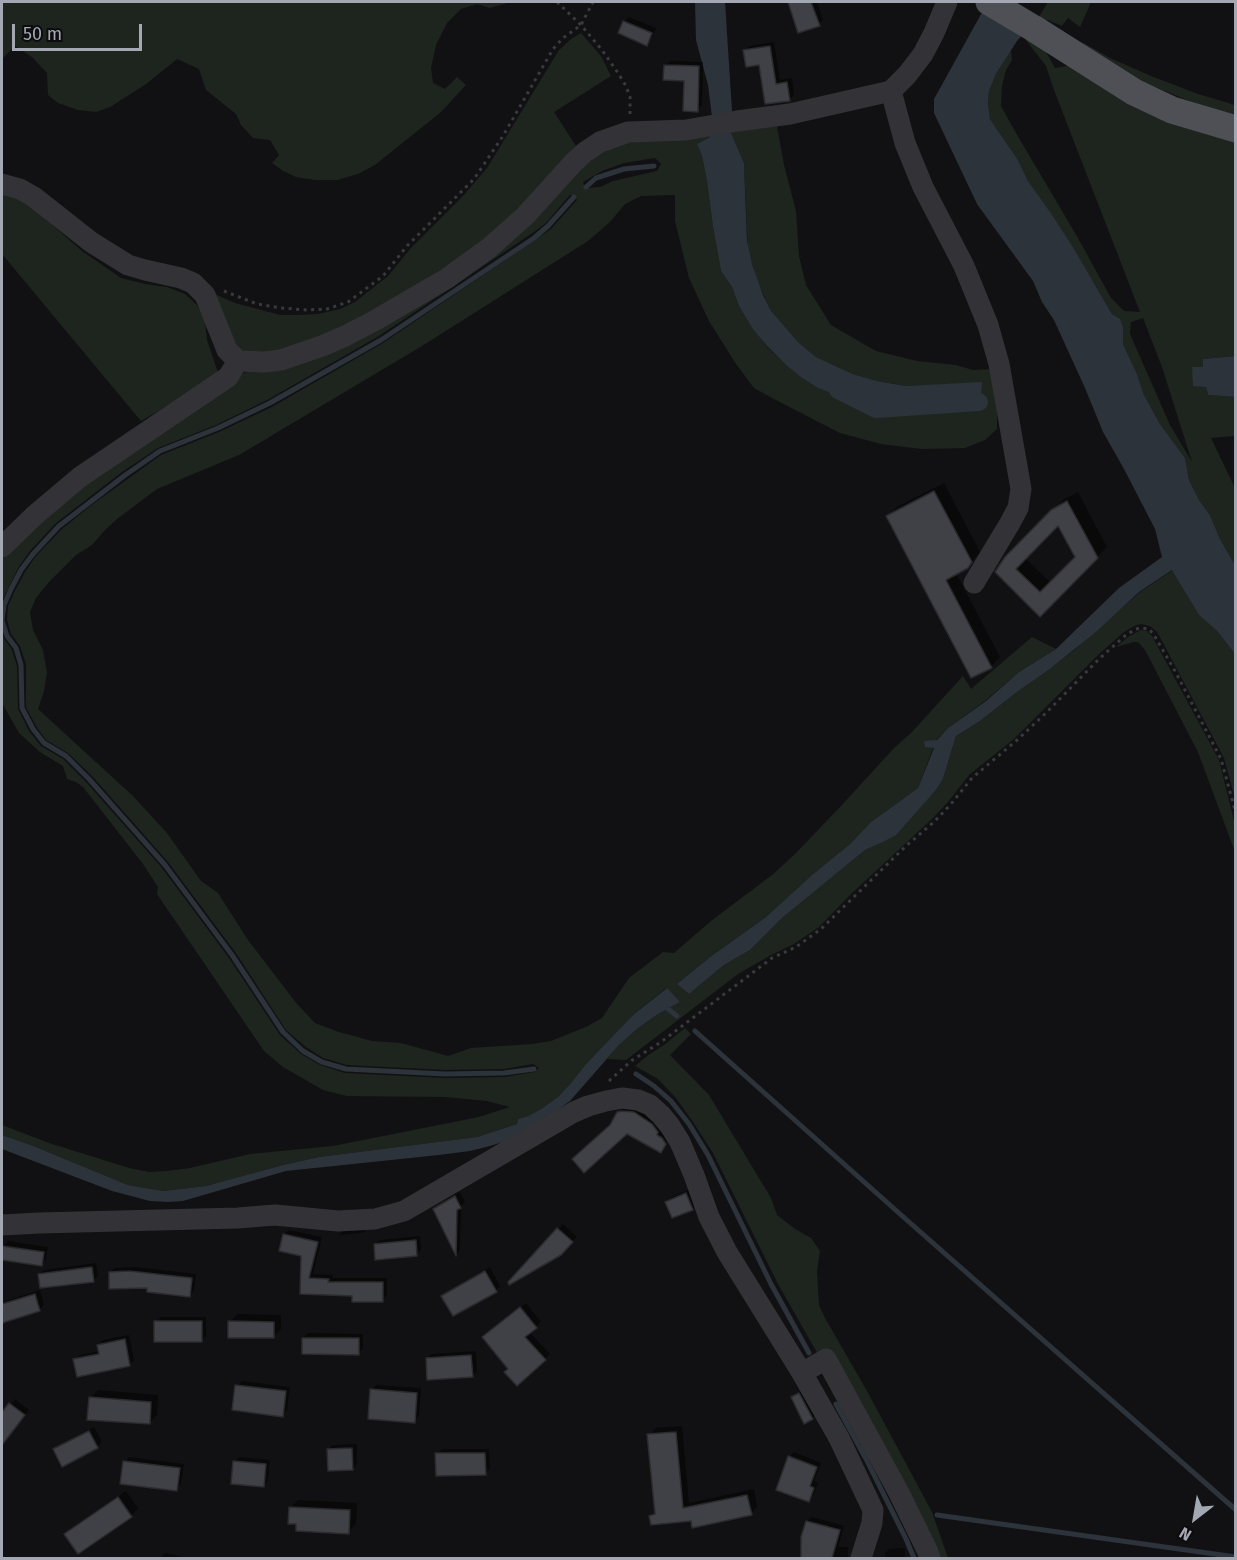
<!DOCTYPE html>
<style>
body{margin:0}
#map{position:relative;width:1237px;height:1560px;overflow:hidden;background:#111113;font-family:"Fira Sans",sans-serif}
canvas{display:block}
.frame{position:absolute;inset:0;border:3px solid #a4a8b2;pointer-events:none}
.north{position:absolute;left:1165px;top:1488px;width:60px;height:60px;-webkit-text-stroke:4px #0c0c0e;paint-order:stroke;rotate:211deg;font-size:16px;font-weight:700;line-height:24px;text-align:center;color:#a4a8b2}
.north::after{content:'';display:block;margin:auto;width:21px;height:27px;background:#a4a8b2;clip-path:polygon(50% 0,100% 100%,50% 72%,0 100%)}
.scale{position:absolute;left:12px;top:24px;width:130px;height:27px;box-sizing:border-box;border:3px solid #a4a8b2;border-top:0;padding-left:8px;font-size:18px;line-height:21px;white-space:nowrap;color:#a4a8b2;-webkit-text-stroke:4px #0c0c0e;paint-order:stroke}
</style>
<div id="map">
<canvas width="1237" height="1560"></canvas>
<div class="frame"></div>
<div class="north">N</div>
<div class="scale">50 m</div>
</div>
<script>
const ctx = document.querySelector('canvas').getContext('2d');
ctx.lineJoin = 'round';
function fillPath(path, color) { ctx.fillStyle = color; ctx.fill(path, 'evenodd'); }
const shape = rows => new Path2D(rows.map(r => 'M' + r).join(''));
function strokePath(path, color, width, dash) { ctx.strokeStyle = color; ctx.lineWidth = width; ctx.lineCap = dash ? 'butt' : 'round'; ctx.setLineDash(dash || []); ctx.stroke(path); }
fillPath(shape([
 [2,2,511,2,490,8,477,4,461,9,447,23,436,45,431,68,433,83,445,89,457,77,466,85,441,112,375,165,358,174,337,180,315,180,296,177,283,171,272,163,279,155,270,140,253,138,241,125,236,114,206,90,199,69,177,59,146,84,110,107,96,112,78,110,58,103,48,95,47,73,32,57,15,46,2,59],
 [1048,2,1091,2,1080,27,1068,18,1062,26,1048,20,1034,25],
 [581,33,601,56,611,76,554,112,576,146,522,207,473,249,367,318,288,351,236,353,210,292,235,303,280,315,298,315,318,314,340,309,355,302,388,276,411,248,464,195,487,168,559,50,571,39],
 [1022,35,1040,41,1055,68,1067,66,1086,71,1235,137,1235,356,1203,359,1203,367,1192,368,1206,386,1208,395,1235,397,1235,436,1211,438,1235,488,1235,565,1220,539,1210,515,1199,500,1189,480,1185,458,1160,424,1144,395,1137,374,1123,344,1123,328,1112,314,1094,283,1028,181,1018,160,990,119,988,106,989,91,996,74,1011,50,1012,60,1006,70,1002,86,1001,106,1016,133,1078,238,1111,298,1124,311,1140,312,1054,90,1046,66],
 [1143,318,1162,367,1192,462,1170,425,1130,334,1131,322],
 [1082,42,1110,58,1151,76,1198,94,1235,105,1235,116,1187,100,1141,81,1098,58],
 [777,126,784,165,796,211,799,256,806,285,831,325,876,351,917,361,956,365,973,370,992,369,997,401,997,429,985,440,965,448,922,449,881,444,840,433,774,399,754,388,736,364,709,321,689,278,675,221,675,195,641,196,625,204,610,222,588,241,422,346,239,455,157,489,117,519,104,531,92,545,76,555,49,582,36,598,30,612,33,630,43,650,47,673,44,691,38,709,133,796,167,833,201,881,218,893,248,940,297,1004,315,1023,339,1032,372,1041,401,1043,448,1056,471,1048,532,1044,551,1041,588,1026,602,1018,629,978,663,952,674,953,711,921,772,875,795,854,841,806,895,747,911,733,963,676,971,689,1032,637,1056,649,1019,672,986,700,948,728,936,740,918,788,871,822,850,844,812,875,766,917,710,957,677,984,689,994,724,965,750,950,782,918,822,885,865,850,883,842,921,806,936,790,943,779,956,736,980,721,1017,692,1050,669,1073,651,1140,592,1173,570,1199,615,1217,631,1235,654,1235,799,1224,758,1162,641,1157,632,1150,626,1141,624,1134,626,1124,632,1097,656,1014,739,969,775,948,802,933,818,850,895,819,927,794,944,771,955,738,974,626,1060,607,1059,619,1045,637,1029,655,1016,680,1002,666,988,633,1015,585,1065,571,1083,558,1097,541,1109,528,1116,518,1119,517,1124,477,1137,319,1157,283,1165,206,1186,163,1191,128,1185,31,1145,2,1135,2,1125,49,1143,129,1168,149,1172,167,1171,190,1168,250,1154,333,1146,479,1117,510,1107,487,1101,445,1097,347,1096,323,1090,283,1067,264,1051,157,894,158,887,143,864,83,787,76,782,67,779,63,766,40,752,19,733,2,703,2,631,3,637,12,650,17,666,18,709,29,731,41,746,63,759,86,782,162,868,229,958,280,1035,301,1054,320,1065,345,1073,445,1078,505,1077,534,1072,539,1068,533,1064,504,1069,445,1070,347,1065,323,1058,306,1047,286,1030,236,953,168,862,92,776,68,753,46,740,36,726,26,707,26,664,20,646,11,634,7,620,8,606,15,591,25,572,36,556,62,529,93,504,161,455,219,432,272,407,383,343,551,229,577,200,575,196,570,195,546,223,531,234,379,336,269,399,216,425,158,448,122,472,56,523,30,551,18,568,2,601,2,556,38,518,232,380,244,373,376,325,602,146,710,133,710,137,697,144,702,156,707,181,713,227,721,271,732,287,739,306,767,347,786,365,818,388,852,400,863,400,887,406,905,409,957,406,936,385,906,386,877,381,853,374,816,357,798,342,771,312,757,280,748,251,744,163,729,128],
 [655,158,661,164,657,171,613,181,600,187,585,188,583,182,602,171,624,163],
 [2,193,15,194,33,208,82,251,121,278,145,284,167,287,185,294,197,305,205,321,207,340,219,376,141,421,2,254],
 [1141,630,1147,631,1152,636,1219,760,1235,825,1235,852,1198,752,1145,650,1138,642,1134,642,1116,647,1128,637],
 [685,1028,691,1034,670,1055,709,1095,771,1198,777,1215,795,1229,811,1238,820,1251,817,1271,819,1305,825,1318,867,1391,932,1512,948,1558,934,1558,778,1284,713,1153,693,1122,676,1098,658,1079,635,1066,647,1056,664,1045]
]), '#1e251f');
fillPath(shape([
 [695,2,714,2,716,7,715,26,718,66,725,100,727,116,712,117,708,85,696,40],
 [985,7,1026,31,1017,41,996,74,989,91,988,105,990,119,1018,160,1028,181,1050,212,1074,249,1112,314,1120,319,1123,328,1123,344,1137,374,1144,395,1160,424,1185,458,1189,480,1199,500,1210,515,1220,539,1235,565,1235,654,1217,631,1199,615,1172,570,1139,592,1097,631,1050,669,1017,692,980,721,956,736,943,779,936,790,896,835,883,842,865,850,782,918,750,950,724,965,689,994,677,984,710,957,766,917,812,875,850,844,871,822,918,788,934,748,925,747,924,741,937,740,948,728,986,701,1019,672,1056,649,1119,588,1162,557,1155,529,1124,469,1103,432,1085,388,1054,320,1042,302,1033,281,977,204,934,113,934,99],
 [729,128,744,163,747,240,752,264,763,295,771,311,798,342,816,357,853,374,877,381,906,386,982,382,981,395,967,396,966,403,957,406,920,409,888,406,863,400,844,398,818,388,801,377,786,365,767,346,753,329,739,306,732,287,721,271,713,227,707,181,702,156,697,144,710,137,710,133],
 [1235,356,1235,397,1208,395,1206,387,1193,386,1192,367,1203,367,1203,359],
 [667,988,680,1002,655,1016,637,1029,619,1045,570,1101,547,1118,506,1141,490,1146,470,1151,439,1155,286,1171,183,1201,168,1202,150,1201,112,1191,2,1149,2,1135,31,1145,128,1185,163,1191,206,1186,283,1165,319,1157,477,1137,517,1124,518,1119,528,1116,541,1109,558,1097,571,1083,585,1065,633,1015]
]), '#2c333a');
fillPath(shape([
 [789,2,817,2,823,20,819,25,799,31],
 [629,17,656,28,651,39,646,44,620,33,625,21],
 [774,42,780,80,792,78,794,95,790,99,767,103,760,64,745,50,750,46],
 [670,61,703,62,702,105,697,110,686,79,665,66],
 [944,483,980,552,967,567,956,573,1000,657,991,666,888,516,897,507],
 [1078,492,1107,547,1040,615,1006,558,1063,500],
 [1058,524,1076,557,1051,583,1025,558],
 [624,1108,639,1108,670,1138,661,1151,612,1125,619,1113],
 [691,1189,697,1204,692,1209,667,1202,672,1197],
 [460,1192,465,1202,461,1206,460,1250,456,1254,435,1209,440,1204],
 [563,1224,577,1237,560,1254,510,1283],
 [368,1228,363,1233,339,1235,344,1230],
 [289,1230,322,1237,313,1274,333,1275,333,1278,387,1278,387,1295,383,1300,354,1294,301,1292,303,1255,284,1234],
 [420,1236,421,1250,416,1255,375,1244,380,1240],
 [8,1241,48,1247,46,1259,41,1264,2,1259,3,1246],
 [96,1263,98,1276,93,1281,39,1274,44,1270],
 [135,1267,196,1274,194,1290,190,1295,149,1287,110,1272,115,1268],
 [490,1267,500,1286,496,1291,443,1296,448,1291],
 [40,1290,44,1305,39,1310,2,1321,2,1302],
 [526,1303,541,1322,529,1332,550,1354,517,1384,489,1332],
 [237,1314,281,1315,281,1329,274,1336,230,1322],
 [161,1317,206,1317,206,1336,201,1340,156,1322],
 [308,1333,363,1334,363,1349,358,1353,303,1338],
 [129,1335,134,1360,130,1364,75,1360,80,1355,100,1351,98,1345,103,1340],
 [476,1351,477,1371,472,1376,427,1358,432,1354],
 [242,1381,290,1387,287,1410,282,1415,237,1386],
 [376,1385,421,1388,419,1416,414,1421,372,1390],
 [804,1389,817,1413,813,1418,805,1422,793,1397,798,1393],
 [98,1390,158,1395,157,1415,149,1423,90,1398],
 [15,1399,29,1410,2,1444,2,1415],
 [682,1426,689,1503,754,1489,757,1507,751,1513,692,1519,651,1516,656,1511,649,1435,656,1428],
 [94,1427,102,1442,97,1447,55,1449,60,1445],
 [357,1444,357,1464,353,1469,328,1450,333,1445],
 [442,1449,489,1449,490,1469,485,1473,437,1454],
 [794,1452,821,1463,814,1481,818,1483,813,1496,808,1500,790,1457],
 [129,1457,184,1464,181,1484,176,1489,125,1462],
 [239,1457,270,1460,268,1481,263,1486,235,1462],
 [126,1491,138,1508,131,1516,66,1535,74,1527],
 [298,1500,357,1503,356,1524,348,1532,297,1523,291,1507],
 [812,1517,844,1526,838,1547,848,1547,848,1558,802,1558,802,1538,807,1521],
 [905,1548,905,1558,885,1558,885,1553,889,1549],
 [165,1553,188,1558,160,1558]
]), '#0007');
strokePath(shape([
 [586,187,596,178,624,169,654,166],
 [668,1009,677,1016],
 [695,1031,900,1214,1236,1510],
 [534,1069,504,1073,445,1074,346,1069,322,1062,303,1051,283,1032,232,955,165,865,89,779,66,756,44,743,33,729,22,708,21,665,16,648,7,636,2,621,4,605,11,589,21,570,33,554,59,526,124,476,160,451,218,428,270,403,381,340,534,238,548,226,574,197],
 [636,1074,654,1086,671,1101,689,1124,708,1155,771,1284,809,1353],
 [836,1404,866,1459,906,1539,914,1558],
 [937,1515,1236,1557]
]), '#2c333a', 5);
strokePath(shape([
 [716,2,723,111],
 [838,390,876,409,979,402]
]), '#2c333a', 18);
const building = shape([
 [788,2,811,2,820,26,798,33,788,2],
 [623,21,652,33,647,46,618,33,623,21],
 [770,46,776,84,787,82,790,101,765,104,759,65,746,67,743,50,770,46],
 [664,65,699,66,698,112,683,111,684,81,663,80,664,65],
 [934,491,972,562,968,568,946,580,992,668,971,678,886,516,934,491],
 [1067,501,1098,558,1040,617,995,572,1005,557,1051,510,1067,501],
 [1058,526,1075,557,1040,592,1016,569,1058,526],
 [622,1111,634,1112,652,1124,658,1132,657,1135,662,1138,666,1144,661,1153,627,1134,584,1173,572,1159,610,1125,617,1112,622,1111],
 [686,1193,693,1210,672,1218,665,1202,686,1193],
 [455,1196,461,1208,457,1210,456,1256,433,1209,455,1196],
 [557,1228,573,1242,561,1255,509,1285,508,1282,557,1228],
 [283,1234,318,1242,309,1278,329,1279,328,1282,383,1282,383,1302,352,1302,352,1296,300,1294,301,1256,279,1251,283,1234],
 [416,1240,417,1256,375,1260,374,1244,416,1240],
 [2,1246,44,1252,42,1266,2,1260,2,1246],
 [92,1267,94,1282,40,1288,38,1274,92,1267],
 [129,1271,192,1278,190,1297,147,1292,147,1288,109,1289,109,1272,129,1271],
 [485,1271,497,1292,453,1316,441,1296,485,1271],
 [35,1294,40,1311,2,1323,2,1304,35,1294],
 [520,1307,537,1328,525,1337,546,1360,517,1386,504,1372,508,1369,482,1337,520,1307],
 [154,1321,202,1321,202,1342,154,1342,154,1321],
 [228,1321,274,1322,274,1338,228,1338,228,1321],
 [302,1338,359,1338,359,1355,302,1354,302,1338],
 [125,1339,130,1366,77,1377,73,1359,99,1354,97,1345,125,1339],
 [471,1355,473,1377,427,1380,426,1358,471,1355],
 [235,1385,286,1391,283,1417,232,1410,235,1385],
 [370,1389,417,1393,415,1423,368,1419,370,1389],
 [799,1393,813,1419,804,1424,791,1397,799,1393],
 [89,1397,151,1402,150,1424,87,1420,89,1397],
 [9,1403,25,1415,2,1445,2,1412,9,1403],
 [89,1431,98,1448,62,1467,53,1449,89,1431],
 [676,1432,683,1508,747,1495,752,1515,692,1528,691,1521,651,1525,649,1516,655,1514,647,1434,676,1432],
 [352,1448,353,1470,328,1471,327,1449,352,1448],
 [435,1453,485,1453,486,1475,436,1476,435,1453],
 [788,1456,817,1467,810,1486,814,1488,809,1502,776,1490,788,1456],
 [123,1461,180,1468,177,1491,120,1484,123,1461],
 [233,1461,266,1464,264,1487,231,1484,233,1461],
 [118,1497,132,1517,78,1554,64,1534,118,1497],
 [289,1507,350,1510,349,1534,296,1531,296,1524,288,1524,289,1507],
 [806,1521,840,1530,832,1558,801,1558,801,1537,806,1521]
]);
fillPath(building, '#404146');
strokePath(building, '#2c2c2f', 1.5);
strokePath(shape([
 [557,2,581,25,602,50,618,73,626,86,630,97,630,115],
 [224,291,257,304,281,308,306,310,327,309,348,302,383,276,407,246,474,179,503,136,553,49,563,38,581,25,593,2],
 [609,1081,631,1061,661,1042,772,958,796,947,821,929,906,846,935,821,951,804,972,778,1016,741,1046,713,1100,658,1126,635,1136,629,1141,628,1149,629,1154,635,1175,671,1221,759,1236,814]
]), '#393a3e', 3, [3, 4.5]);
strokePath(shape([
 [891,91,905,143,923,187,964,266,988,325,999,364,1021,489,1018,508,1010,523,974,583],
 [2,184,20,189,34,197,91,242,128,265,145,270,181,278,193,283,205,295,227,350,238,361,264,362,281,360,322,346,345,336,374,321,446,279,489,248,525,216,574,162,585,152,600,142,628,132,686,130,737,121,790,114,891,91,907,75,923,54,934,33,947,2],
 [2,547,35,515,80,477,228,377,238,361],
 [2,1225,39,1223,238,1218,275,1215,338,1221,375,1219,404,1211,574,1112,588,1106,606,1101,622,1098,638,1100,650,1105,661,1115,670,1126,680,1142,694,1175,709,1217,727,1252,802,1373,839,1438,873,1510,872,1523,861,1558],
 [802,1373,826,1359,899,1493,927,1550,930,1558]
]), '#333337', 21);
strokePath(shape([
 [989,2,1033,28,1134,92,1172,110,1236,129]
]), '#4f5056', 27);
</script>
